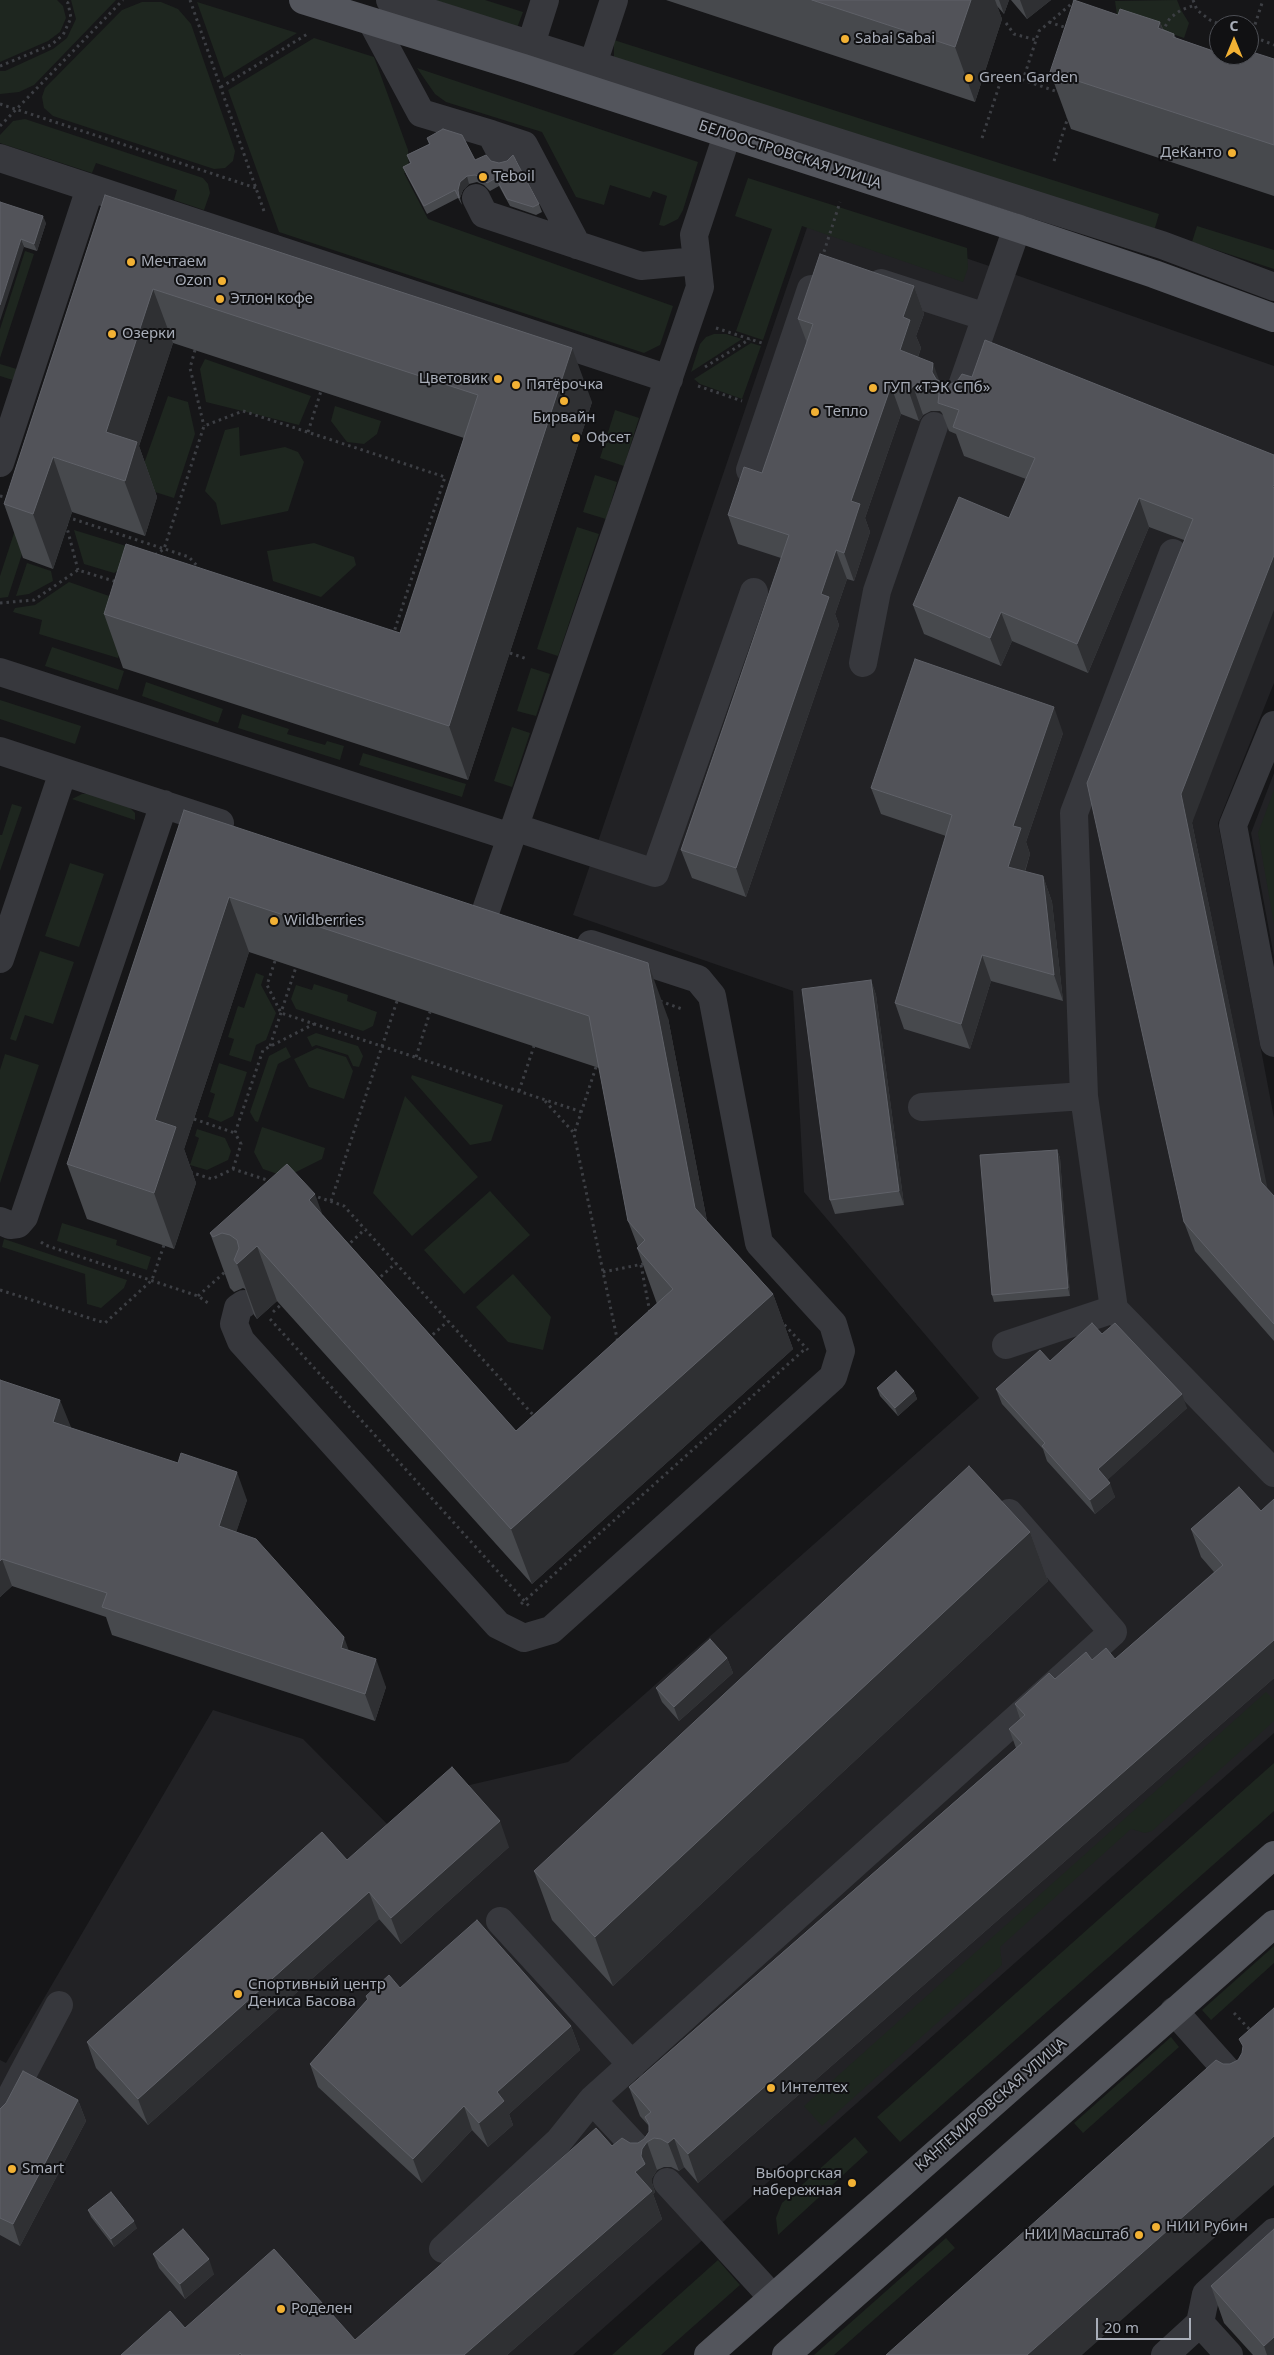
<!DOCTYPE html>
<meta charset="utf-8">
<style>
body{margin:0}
#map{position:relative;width:1274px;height:2355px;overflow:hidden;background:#161618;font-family:"Noto Sans",sans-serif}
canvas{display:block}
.north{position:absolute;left:1209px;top:15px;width:50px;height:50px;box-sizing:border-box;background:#111113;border:1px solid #4d4f55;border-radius:50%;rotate:0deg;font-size:14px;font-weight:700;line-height:20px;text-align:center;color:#a8adb8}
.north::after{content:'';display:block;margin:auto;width:18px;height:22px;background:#f2b134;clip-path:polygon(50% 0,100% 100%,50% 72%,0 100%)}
.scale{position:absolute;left:1096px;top:2318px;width:95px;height:22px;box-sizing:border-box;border:2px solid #a8adb8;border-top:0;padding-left:6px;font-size:15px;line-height:18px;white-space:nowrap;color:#a8adb8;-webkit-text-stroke:4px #111113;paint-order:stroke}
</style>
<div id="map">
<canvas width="1274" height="2355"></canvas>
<div class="north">С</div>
<div class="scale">20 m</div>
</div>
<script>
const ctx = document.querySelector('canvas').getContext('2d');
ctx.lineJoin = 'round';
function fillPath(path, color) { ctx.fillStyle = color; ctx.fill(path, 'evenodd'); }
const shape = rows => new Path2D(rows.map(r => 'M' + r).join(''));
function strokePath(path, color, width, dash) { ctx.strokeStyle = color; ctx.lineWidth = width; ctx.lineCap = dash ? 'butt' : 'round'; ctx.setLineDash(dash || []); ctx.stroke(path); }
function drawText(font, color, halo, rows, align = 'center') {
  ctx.font = font + ' "Noto Sans",sans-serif'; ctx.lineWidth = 4; ctx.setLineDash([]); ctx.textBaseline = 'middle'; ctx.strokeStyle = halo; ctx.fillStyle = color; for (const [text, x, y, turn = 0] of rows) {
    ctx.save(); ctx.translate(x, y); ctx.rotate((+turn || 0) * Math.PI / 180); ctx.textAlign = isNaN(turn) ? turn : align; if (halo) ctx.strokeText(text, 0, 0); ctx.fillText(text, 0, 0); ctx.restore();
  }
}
fillPath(shape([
 [814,207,1016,275,1274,366,1274,683,1218,823,1274,1118,1274,1733,573,2355,0,2355,0,2060,6,2063,213,1710,303,1739,400,1837,457,1788,568,1762,979,1398,804,1192,793,991,573,915],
 [1274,773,1274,957,1251,833]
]), '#222225');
fillPath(shape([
 [0,0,57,0,63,6,66,18,60,32,48,41,0,62],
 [71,0,116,0,34,85,19,92,0,94,0,71,5,71,53,49,67,38,76,19],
 [435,0,485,0,523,12,517,28],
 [1177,0,1181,10,1189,23,1184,38,1117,15,1115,1],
 [142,2,161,2,178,9,191,24,235,151,233,161,225,168,214,169,53,116,44,108,42,97,45,88,122,10],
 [197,2,297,33,224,78],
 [314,38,374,57,408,150,409,171,404,173,428,219,673,306,660,345,644,353,279,232,228,90],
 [614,40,1159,214,1154,231,614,60],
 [417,68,698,162,683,210,678,219,664,226,659,225,667,196,653,191,650,198,610,185,604,205,576,197,542,132,446,102,435,94],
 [25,119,203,178,208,184,210,193,204,210,174,200,177,190,96,163,92,173,0,143,0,135,13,121],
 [748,178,967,248,968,268,963,282,802,226,763,340,736,331,772,229,735,216],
 [1197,226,1274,250,1274,269,1192,242],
 [25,251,34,254,0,358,0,329],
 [714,334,726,334,742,339,691,372,700,344,706,337],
 [751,343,761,346,742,399,700,384,694,379],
 [205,359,311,396,299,425,206,402,200,369],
 [0,364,20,370,16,381,0,376],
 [168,396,188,402,195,434,174,498,136,486],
 [335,406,381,421,377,434,364,444,347,442,331,421],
 [615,410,639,418,624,466,600,458],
 [239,427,240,456,285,447,298,452,304,462,288,511,221,525,216,503,205,491,225,430],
 [595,475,617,482,606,519,583,512],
 [34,517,8,597,0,598,0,576,18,521],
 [577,527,599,534,558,656,537,649],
 [74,530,136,549,139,559,114,573,84,564],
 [314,543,354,557,356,565,321,597,273,581,267,551],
 [27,563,51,571,53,581,29,594,16,596],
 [69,582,135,605,118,658,39,634,42,620,13,612,15,608,35,605],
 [52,647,124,671,118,690,45,666],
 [531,668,550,674,536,716,517,711],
 [146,682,223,709,218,723,142,696],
 [0,700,81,726,75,744,0,719],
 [242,714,289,729,287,734,325,745,327,741,344,746,340,760,238,728],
 [512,727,530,733,512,787,494,781],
 [363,753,466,784,462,797,359,765],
 [1274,790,1274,924,1258,833],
 [82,794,92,794,127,805,135,813,135,820,72,799],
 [12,804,22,807,0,871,0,835,2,835],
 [70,863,104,874,79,947,45,936],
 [40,951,74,962,53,1024,25,1015,16,1041,10,1039],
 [256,973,264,976,261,985,276,1013,266,1040,256,1045,251,1062,229,1055,234,1039,228,1037,238,1006,244,1008],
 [314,984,348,995,347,1001,377,1012,373,1026,363,1031,296,1009,291,999,296,985,312,990],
 [316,1033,358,1046,363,1056,359,1067,353,1066,348,1055,316,1045,312,1047,307,1037],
 [286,1047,291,1057,278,1064,258,1122,255,1121,250,1112,269,1056],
 [317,1048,346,1057,353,1071,344,1099,309,1087,294,1059],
 [5,1054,39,1065,0,1183,0,1070],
 [219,1063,247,1072,233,1116,221,1122,208,1117,215,1094,210,1092],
 [412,1075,503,1105,491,1141,470,1145,411,1078],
 [405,1096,478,1177,412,1236,373,1193],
 [262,1127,325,1148,322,1159,286,1177,263,1169,254,1152],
 [197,1129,225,1138,231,1151,228,1160,207,1170,190,1165,199,1138,195,1136],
 [490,1191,530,1235,464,1294,424,1250],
 [62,1223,117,1240,116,1245,151,1257,147,1270,57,1241],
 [4,1239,127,1280,124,1288,101,1308,87,1304,85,1274,2,1247],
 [513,1274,551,1317,543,1350,508,1342,476,1307],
 [1266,1692,1274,1700,1274,1721,1152,1831,1145,1833,1131,1829,1000,1947,1002,1965,822,2126,804,2106],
 [1274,1763,1274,1811,900,2142,877,2117],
 [1274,1946,1274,1963,1211,2020,1202,2010],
 [1171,2037,1179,2047,1083,2133,1074,2123],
 [855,2137,868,2152,778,2235,776,2218,782,2203],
 [946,2238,955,2248,834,2355,814,2355],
 [718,2260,740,2285,661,2355,612,2355]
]), '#1e261f');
strokePath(shape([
 [190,0,265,214],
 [1193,0,1197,10,1210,20,1221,25],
 [1049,22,1067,28],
 [1006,23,1014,34,1036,40],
 [1162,32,1170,18,1181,10,1195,5],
 [1249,35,1274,45],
 [1249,43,1263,0],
 [0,66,51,45,63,35,71,18,68,3,64,0],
 [221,87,309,33],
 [1061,93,1023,80,1039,31,1076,0],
 [0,104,256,188],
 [0,126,123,0],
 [982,138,1003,74],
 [1054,161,1068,117],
 [822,258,840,202],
 [716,328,762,343],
 [195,350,190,368,204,426],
 [705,367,750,339],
 [698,386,742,401],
 [308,432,321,391],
 [0,496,9,498],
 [67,517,189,557,199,568],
 [66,524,78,570],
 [155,555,164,549,204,426,243,411,445,477,394,632,391,631],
 [0,603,34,600,78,570,117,582],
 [510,653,527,659],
 [275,961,267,985,281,1013,582,1112],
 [660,1001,682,1009],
 [270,1046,296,967],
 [416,1057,430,1012],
 [596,1067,574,1134,618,1343],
 [519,1091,534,1046],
 [545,1101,574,1133],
 [194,1119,235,1133],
 [233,1169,241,1144,235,1133,263,1050,314,1024],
 [190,1172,212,1179,233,1169,270,1181],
 [312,1195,344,1206,535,1417],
 [331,1201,397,1001],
 [41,1242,45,1245,198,1296,208,1303],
 [346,1247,365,1229],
 [641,1265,650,1313],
 [603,1272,643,1264],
 [376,1281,396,1263],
 [0,1290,105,1323,152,1280,164,1245],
 [198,1296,226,1271],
 [273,1312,283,1303],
 [270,1319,529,1606],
 [780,1320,808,1350],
 [428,1339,448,1321],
 [521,1604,806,1348],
 [1234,2013,1252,2032]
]), '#3d3f44', 3, [2.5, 4]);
strokePath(shape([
 [390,0,1162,245,1274,287],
 [372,22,421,113,491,134,502,155],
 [525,63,545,0],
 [587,82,614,0],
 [491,134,524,145,577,245],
 [0,158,669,379],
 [476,198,484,214,641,266,697,261],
 [881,283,986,317],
 [958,397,1017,228],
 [0,463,90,188],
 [750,470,811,289],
 [1173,553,1074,813,1084,1096,1114,1309,1274,1473],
 [863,663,877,591,934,426],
 [0,672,511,837],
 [1274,725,1233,825,1274,1043],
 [0,751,220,823],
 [514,827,655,873,754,592],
 [486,910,700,287,694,235,735,111],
 [0,959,63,772],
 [922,1107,1084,1096],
 [0,1221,10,1225,18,1224,24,1217,164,804],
 [244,1304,238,1308,234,1324,241,1341,498,1625,524,1638,551,1630,833,1377,841,1351,833,1324,759,1243,712,996,698,979,591,944],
 [1006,1345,1114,1309],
 [500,1921,632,2065],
 [1174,2011,1241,2086],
 [0,2117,59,2005],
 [644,2156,592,2100,1113,1632,1009,1513],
 [667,2182,773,2298],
 [443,2249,559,2141,592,2100],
 [1200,2323,1229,2355],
 [1165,2355,1200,2323,1206,2294,1274,2232]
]), '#37383d', 28);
strokePath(shape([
 [303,0,523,68,1017,228,1154,274,1274,318],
 [708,2355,1274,1855],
 [786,2355,1274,1924]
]), '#53555c', 28);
fillPath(shape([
 [666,0,1009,0,1004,14,997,6,1002,19,975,102],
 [1011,0,1051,0,1027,19],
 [1118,15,1160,22,1163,29,1174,34,1176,38,1219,53,1274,59,1274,196,1071,129,1050,72],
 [427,138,475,160,491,161,539,204,542,212,536,215,510,206,499,186,490,191,484,185,477,182,469,184,463,190,460,198,462,205,458,198,427,214,406,174,403,167,410,163,407,155,429,144],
 [105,195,592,402,468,780,123,668,104,614,400,633,464,438,173,343,139,446,157,497,145,536,72,512,53,569,23,558,4,504],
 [0,202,46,223,37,251,24,247],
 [914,286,924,314,916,336,921,348,918,357,942,383,951,384,972,377,1274,455,1192,823,1267,1189,1274,1196,1274,1341,1195,1251,1184,1222,1184,540,1149,527,1088,673,1012,641,1001,666,924,634,913,605,1009,518,1026,479,964,456,956,434,949,431,942,413,940,411,931,411,923,415,919,421,901,414,865,518,870,532,854,581,847,579,835,614,839,625,746,897,692,878,681,850,781,558,738,544,728,515,762,473,807,343,798,319],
 [1063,733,1026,842,1030,854,1025,872,1043,876,1052,902,1063,1001,991,981,970,1049,904,1029,895,1003,946,836,881,814,871,788],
 [184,810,668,1018,707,1221,773,1294,793,1349,532,1584,277,1301,257,1319,254,1315,245,1289,243,1288,234,1292,230,1288,210,1233,323,1215,516,1431,657,1304,637,1248,638,1247,628,1221,599,1068,249,952,184,1149,196,1183,174,1249,87,1219,67,1164],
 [871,980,876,995,904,1205,835,1214,830,1200],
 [1057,1150,1060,1158,1070,1296,994,1302,992,1295],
 [1102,1334,1187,1408,1107,1480,1115,1497,1095,1514,1047,1461,1043,1449,1002,1404,996,1389],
 [0,1380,71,1427,70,1428,247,1500,236,1532,349,1651,386,1687,375,1721,112,1635,106,1617,12,1586,0,1597],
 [877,1388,914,1391,917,1399,898,1416,880,1396],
 [1274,1499,1274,1678,698,2183,684,2167,679,2171,671,2167,664,2167,657,2170,652,2178,652,2183,655,2192,653,2194,662,2219,507,2355,121,2355,185,2328,355,2340,612,2146,630,2143,638,2143,644,2139,649,2132,649,2126,640,2116,629,2087,1016,1748,1009,1729,1020,1719,1015,1704,1055,1679,1092,1660,1115,1659,1214,1572,1201,1557,1191,1529,1261,1511],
 [1030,1532,1048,1581,613,1986,552,1920,534,1871],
 [727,1658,733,1673,679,1721,662,1702,656,1688],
 [509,1847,401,1944,379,1919,148,2125,96,2068,87,2042,347,1860],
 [400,1988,571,2026,580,2050,509,2114,513,2125,488,2147,472,2130,422,2183,318,2087,310,2064,367,2000,366,1996],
 [78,2100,86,2121,20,2246,0,2235,0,2109],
 [88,2210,137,2228,114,2247,91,2217],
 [153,2254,214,2274,185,2299,159,2268],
 [1211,2286,1274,2355,1253,2355,1224,2323]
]), '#47494d');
fillPath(shape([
 [971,0,995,0,1002,19,975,102,955,47],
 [999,0,1009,0,1004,14],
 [1020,0,1051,0,1027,19],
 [1160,22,1181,79,1158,28],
 [467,176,469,184,463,190,460,198,462,205,458,190,460,182],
 [43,216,46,223,37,251,34,244],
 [21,239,24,247,0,321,0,305],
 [914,286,924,314,916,336,921,348,910,379,900,350,903,317],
 [153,289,173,343,139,446,157,497,145,536,106,432],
 [572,348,592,402,468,780,449,726],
 [933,363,943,391,932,372],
 [891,386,901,414,865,518,870,532,854,581,844,553,851,501],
 [913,386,923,415,919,421,909,392],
 [53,457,72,512,53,569,33,514],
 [1139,498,1149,527,1088,673,1077,644],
 [836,550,847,579,835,614,839,625,746,897,736,868,821,594],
 [1274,555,1274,610,1192,823,1272,1210,1261,1182,1181,794],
 [1001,612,1012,641,1001,666,990,638],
 [1054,707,1063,733,1026,842,1030,854,1018,893,1008,867,1013,826],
 [1043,876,1052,902,1063,1001,1054,975],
 [229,897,249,952,184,1149,196,1183,174,1249,154,1193,155,1120],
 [982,955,991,981,970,1049,961,1024],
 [648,963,668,1018,715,1263,695,1208],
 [871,980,876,995,904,1205,899,1191],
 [1057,1150,1060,1158,1070,1296,1068,1288],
 [315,1194,335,1249,309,1200],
 [257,1246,277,1301,257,1319,237,1264],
 [773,1294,793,1349,532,1584,511,1529],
 [914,1391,917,1399,898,1416,895,1408],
 [1182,1394,1187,1408,1103,1484,1098,1469],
 [60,1400,71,1427,63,1450,53,1422],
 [237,1472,247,1500,229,1554,219,1526],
 [1110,1483,1115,1497,1095,1514,1090,1500],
 [1030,1532,1048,1581,613,1986,595,1937],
 [2,1559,12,1586,0,1597,0,1561],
 [344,1637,354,1665,341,1648],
 [1274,1640,1274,1678,698,2183,688,2154],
 [727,1658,733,1673,679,1721,674,1707],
 [376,1659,386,1687,375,1721,365,1694],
 [500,1821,509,1847,401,1944,391,1918],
 [369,1892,379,1919,148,2125,138,2099],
 [571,2026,580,2050,509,2114,513,2125,488,2147,479,2123,497,2092],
 [78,2100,86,2121,20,2246,13,2224],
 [464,2106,472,2130,422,2183,413,2159],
 [1274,2136,1274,2185,1082,2355,1027,2355],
 [674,2138,684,2167,679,2171,668,2143],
 [647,2142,657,2170,652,2178,652,2183,655,2192,653,2194,662,2219,507,2355,464,2355,635,2172,641,2156,642,2149],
 [134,2221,137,2228,114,2247,111,2239],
 [209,2259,214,2274,185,2299,180,2284],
 [1274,2337,1274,2355,1267,2355,1264,2346]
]), '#2f3033');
const building = shape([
 [812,0,971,0,955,47,812,0],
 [1074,0,1118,15,1120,9,1160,22,1158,28,1174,34,1173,37,1219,53,1219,55,1249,55,1249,51,1274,59,1274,145,1050,72,1074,0],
 [443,129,462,135,475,160,486,155,491,161,499,163,507,161,513,155,539,204,533,207,507,199,496,178,487,183,482,177,475,175,467,176,460,182,458,190,459,198,455,190,424,206,403,167,411,163,407,155,430,144,427,138,443,129],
 [105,195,572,348,449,726,104,614,126,544,400,633,478,395,153,289,106,432,137,442,125,481,53,457,33,514,4,504,105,195],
 [0,202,43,216,34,244,21,239,0,305,0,202],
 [820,254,914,286,903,317,910,320,900,350,933,363,932,372,936,379,942,383,951,384,958,380,962,374,972,377,985,340,1274,455,1274,484,1273,487,1274,488,1274,555,1181,794,1261,1182,1274,1196,1274,1324,1184,1222,1087,783,1193,519,1139,498,1077,644,1001,612,990,638,913,605,959,497,1009,518,1035,458,953,427,959,410,938,403,939,394,935,387,929,383,920,382,913,386,909,392,891,386,851,501,860,504,844,553,836,550,821,594,829,597,736,868,681,850,789,535,728,515,744,467,762,473,813,324,798,319,820,254],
 [915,659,1054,707,1013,826,1021,828,1008,867,1043,876,1054,975,982,955,961,1024,895,1003,952,815,871,788,915,659],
 [184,810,648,963,695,1208,773,1294,511,1529,257,1246,237,1264,234,1260,239,1248,237,1240,230,1235,222,1233,213,1237,210,1233,287,1164,315,1194,309,1200,516,1431,673,1289,637,1248,645,1240,628,1221,589,1016,229,897,155,1120,176,1127,154,1193,67,1164,184,810],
 [871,980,899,1191,830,1200,802,989,871,980],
 [1057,1150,1068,1288,992,1295,980,1155,1057,1150],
 [1092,1323,1102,1334,1115,1323,1182,1394,1098,1469,1110,1483,1090,1500,1042,1446,1045,1443,996,1389,1040,1350,1050,1361,1092,1323],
 [896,1371,914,1391,895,1408,877,1388,896,1371],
 [0,1380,60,1400,53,1422,178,1463,181,1453,237,1472,219,1526,256,1539,344,1637,341,1648,376,1659,365,1694,102,1607,107,1593,2,1559,0,1561,0,1380],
 [969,1466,1030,1532,595,1937,534,1871,969,1466],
 [1239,1487,1261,1511,1274,1499,1274,1640,688,2154,674,2138,668,2143,661,2139,654,2138,647,2142,642,2149,641,2156,645,2164,635,2172,652,2191,464,2355,242,2355,240,2353,238,2355,121,2355,170,2311,185,2328,274,2249,355,2340,596,2128,612,2146,622,2138,630,2143,638,2143,644,2139,649,2132,649,2124,645,2117,651,2112,629,2087,1022,1743,1009,1729,1025,1715,1015,1704,1049,1673,1055,1679,1086,1652,1092,1660,1106,1648,1115,1659,1223,1565,1191,1529,1239,1487],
 [710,1639,727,1658,674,1707,656,1688,710,1639],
 [452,1767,500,1821,391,1918,369,1892,138,2099,87,2042,322,1832,347,1860,452,1767],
 [477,1920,571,2026,497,2092,504,2101,479,2123,464,2106,413,2159,310,2064,368,1999,366,1996,389,1975,400,1988,477,1920],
 [1274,2008,1274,2136,1027,2355,886,2355,1216,2060,1223,2064,1230,2064,1238,2060,1242,2053,1243,2046,1239,2039,1274,2008],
 [23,2071,78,2100,13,2224,0,2218,0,2109,6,2103,23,2071],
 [111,2192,134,2221,111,2239,88,2210,111,2192],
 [183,2229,209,2259,180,2284,153,2254,183,2229],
 [1274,2229,1274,2337,1264,2346,1211,2286,1274,2229]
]);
fillPath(building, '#525359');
strokePath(building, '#5f6168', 1);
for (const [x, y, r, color] of [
 [845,39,5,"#f2b134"],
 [969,78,5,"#f2b134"],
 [1232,153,5,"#f2b134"],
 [483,177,5,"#f2b134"],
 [131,262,5,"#f2b134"],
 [222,281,5,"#f2b134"],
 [220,299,5,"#f2b134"],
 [112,334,5,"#f2b134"],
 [498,379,5,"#f2b134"],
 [516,385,5,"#f2b134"],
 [873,388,5,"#f2b134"],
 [564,401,5,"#f2b134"],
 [815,412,5,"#f2b134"],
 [576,438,5,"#f2b134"],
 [274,921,5,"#f2b134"],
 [238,1994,5,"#f2b134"],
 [771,2088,5,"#f2b134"],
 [12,2169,5,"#f2b134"],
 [852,2183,5,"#f2b134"],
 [1156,2227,5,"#f2b134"],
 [1139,2235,5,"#f2b134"],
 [281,2309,5,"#f2b134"]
]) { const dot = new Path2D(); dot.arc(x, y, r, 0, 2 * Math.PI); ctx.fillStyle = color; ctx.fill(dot); strokePath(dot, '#111113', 2); }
drawText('15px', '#a8adb8', '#111113', [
 ["Sabai Sabai",855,39],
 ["Green Garden",979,78],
 ["ДеКанто",1222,153,"right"],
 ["Teboil",493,177],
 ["Мечтаем",141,262],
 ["Ozon",212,281,"right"],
 ["Этлон кофе",230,299],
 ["Озерки",122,334],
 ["Цветовик",488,379,"right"],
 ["Пятёрочка",526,385],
 ["ГУП «ТЭК СПб»",883,388],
 ["Тепло",825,412],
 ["Бирвайн",564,418,"center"],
 ["Офсет",586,438],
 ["Wildberries",284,921],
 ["Спортивный центр",248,1985],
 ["Дениса Басова",248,2002],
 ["Интелтех",781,2088],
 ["Smart",22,2169],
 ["Выборгская",842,2174,"right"],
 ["набережная",842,2191,"right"],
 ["НИИ Рубин",1166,2227],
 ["НИИ Масштаб",1129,2235,"right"],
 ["Роделен",291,2309]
], 'left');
drawText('15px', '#a8adb8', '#111113', [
 ["БЕЛООСТРОВСКАЯ УЛИЦА",790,155,18],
 ["КАНТЕМИРОВСКАЯ УЛИЦА",991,2105,-41]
]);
</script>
